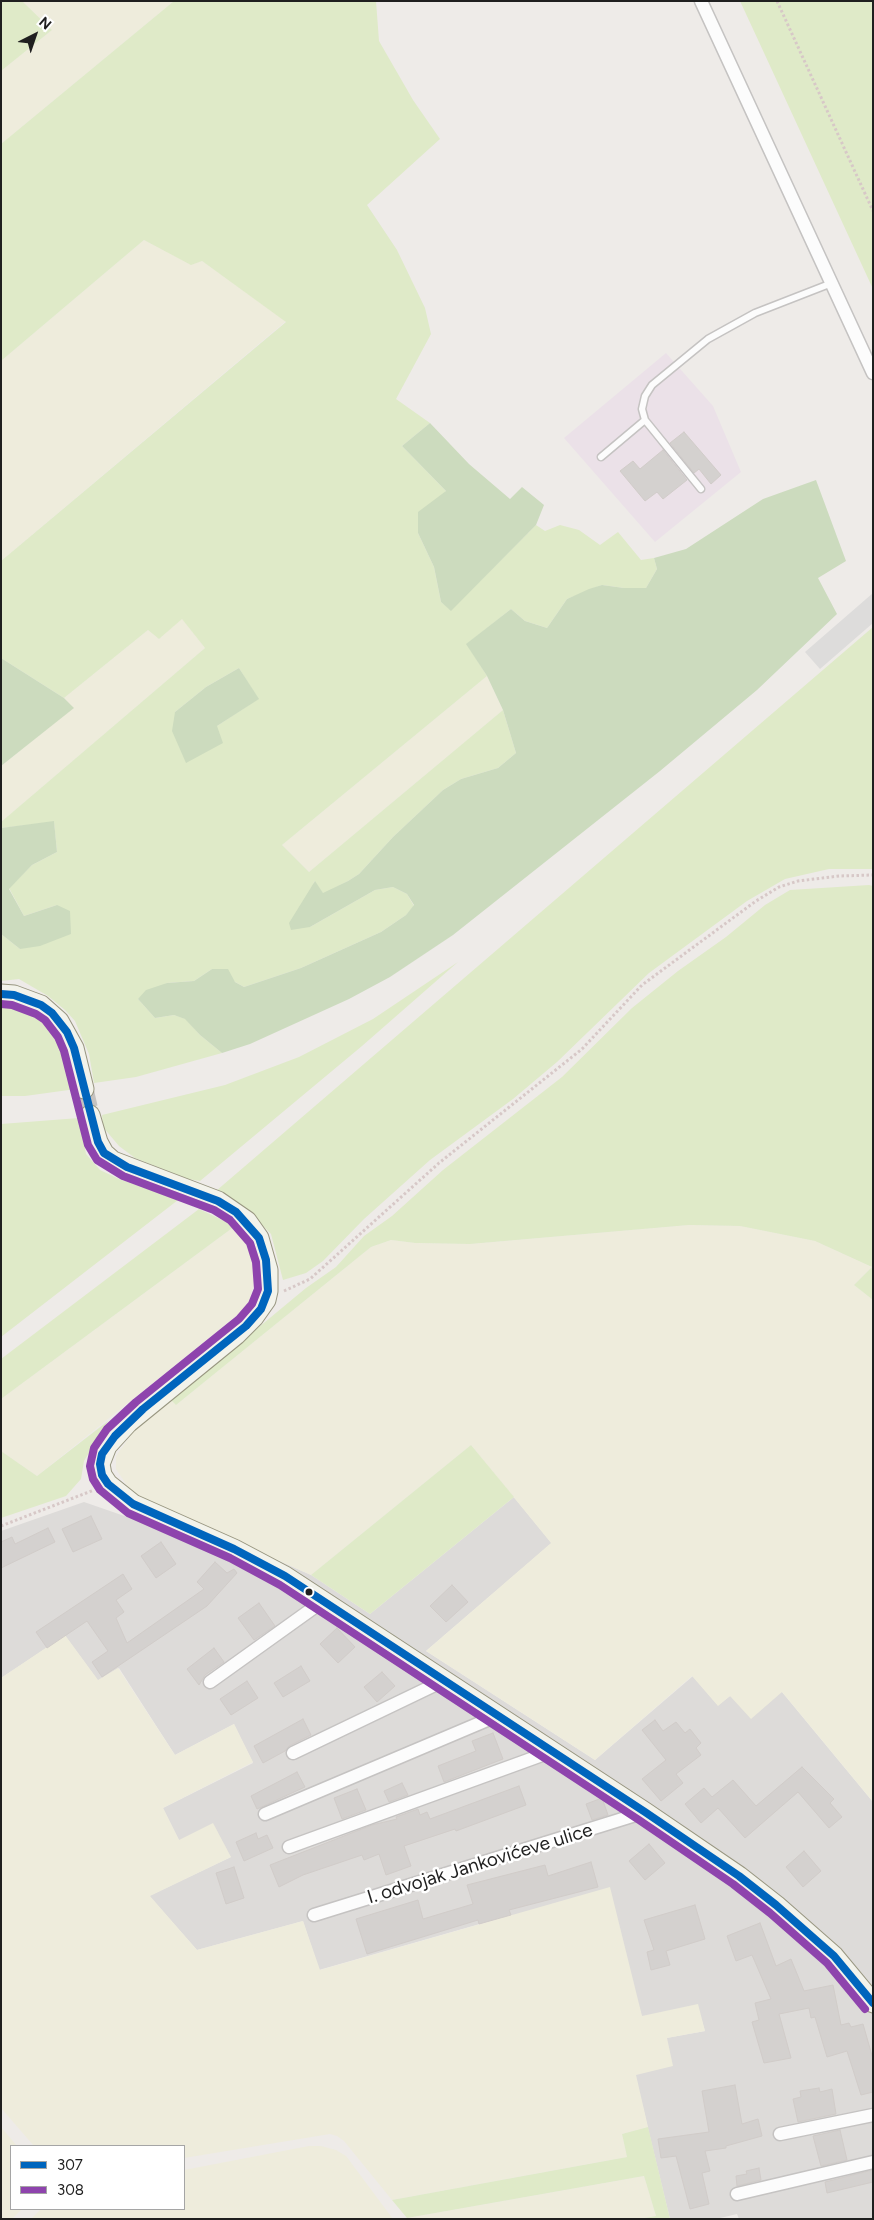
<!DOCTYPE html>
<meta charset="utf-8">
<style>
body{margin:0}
#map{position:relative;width:874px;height:2220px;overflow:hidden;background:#eeebe8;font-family:Figtree,sans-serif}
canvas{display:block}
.frame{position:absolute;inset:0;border:2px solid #1f1f1f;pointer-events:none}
.legend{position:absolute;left:10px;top:2145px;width:175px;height:65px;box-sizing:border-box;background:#fff;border:1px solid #a5a5a5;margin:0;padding:6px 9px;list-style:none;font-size:15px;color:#1f1f1f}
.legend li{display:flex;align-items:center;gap:10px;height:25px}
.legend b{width:25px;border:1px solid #a5a5a5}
.north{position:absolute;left:10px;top:10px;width:50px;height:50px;-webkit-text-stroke:4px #fff;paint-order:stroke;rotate:41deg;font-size:14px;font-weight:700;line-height:20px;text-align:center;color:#1f1f1f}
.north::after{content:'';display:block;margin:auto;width:18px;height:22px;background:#1f1f1f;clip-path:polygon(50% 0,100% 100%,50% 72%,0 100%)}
</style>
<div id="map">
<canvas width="874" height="2220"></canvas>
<div class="frame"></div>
<ul class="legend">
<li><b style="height:6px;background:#0065bd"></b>307</li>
<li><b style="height:6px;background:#8e44ad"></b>308</li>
</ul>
<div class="north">N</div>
</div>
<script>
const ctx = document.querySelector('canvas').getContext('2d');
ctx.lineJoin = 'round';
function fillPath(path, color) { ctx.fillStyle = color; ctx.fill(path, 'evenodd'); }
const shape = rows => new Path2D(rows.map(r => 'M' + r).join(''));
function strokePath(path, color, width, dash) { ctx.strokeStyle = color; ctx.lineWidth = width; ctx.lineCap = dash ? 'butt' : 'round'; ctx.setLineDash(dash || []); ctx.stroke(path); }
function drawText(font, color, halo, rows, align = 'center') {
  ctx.font = font + ' Figtree,sans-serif'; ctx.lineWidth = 5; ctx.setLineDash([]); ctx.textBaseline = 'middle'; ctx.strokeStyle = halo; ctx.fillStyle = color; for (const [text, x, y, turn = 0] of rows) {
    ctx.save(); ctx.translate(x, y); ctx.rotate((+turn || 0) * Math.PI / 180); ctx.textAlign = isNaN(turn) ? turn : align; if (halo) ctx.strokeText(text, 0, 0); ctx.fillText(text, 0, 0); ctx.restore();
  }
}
fillPath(shape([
 [514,1497,552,1543,426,1651,595,1760,693,1676,718,1705,730,1696,782,1692,873,1802,873,2219,739,2219,737,2214,716,2219,670,2219,635,2075,666,2038,705,2031,697,2005,642,2017,639,2007,511,1915,319,1970,303,1921,197,1950,149,1896,231,1857,179,1840,163,1808,253,1763,234,1724,175,1755,119,1668,98,1681,65,1636,1,1678,1,1531,84,1502,136,1520,146,1502,311,1575,370,1614]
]), '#dddbd9');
fillPath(shape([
 [666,353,713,406,741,472,655,542,564,438]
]), '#ebe1e8');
fillPath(shape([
 [22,1,174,1,1,144,1,71,52,30],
 [144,240,191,264,202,261,286,321,1,561,1,361],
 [182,618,205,648,1,822,1,766,73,708,64,698,148,630,159,639],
 [487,676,503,710,309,872,282,845],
 [689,1225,740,1226,815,1241,872,1267,854,1285,873,1300,873,1802,782,1692,751,1719,730,1696,718,1706,692,1676,595,1760,426,1651,551,1543,471,1445,311,1575,146,1502,132,1493,116,1469,116,1456,133,1432,171,1400,176,1405,371,1247,391,1240,415,1243,470,1244],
 [235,1226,243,1236,254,1262,254,1282,249,1302,241,1312,37,1476,1,1451,1,1399],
 [65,1635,98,1680,118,1668,175,1755,234,1724,253,1762,163,1808,179,1840,213,1823,231,1857,150,1896,197,1950,303,1921,320,1970,610,1887,642,2016,698,2004,705,2031,667,2038,673,2066,636,2075,648,2127,622,2134,627,2157,392,2200,344,2141,337,2136,330,2134,184,2158,184,2146,34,2146,1,2108,1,1678],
 [1,2127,17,2146,11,2146,11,2209,22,2209,12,2219,1,2219],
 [309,2146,321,2146,336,2150,346,2156,393,2219,31,2219,41,2209,184,2209,184,2170],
 [644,2176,656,2216,639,2219,407,2218]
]), '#eeecdc');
fillPath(shape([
 [1,1,22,1,52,30,1,71],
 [174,1,376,1,379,41,413,100,440,139,367,205,397,250,425,308,431,334,396,399,430,423,402,446,446,491,418,533,434,567,441,602,451,610,536,525,545,531,560,525,579,530,600,545,618,532,641,560,654,558,657,569,646,588,624,588,602,585,567,599,547,628,525,621,511,609,467,644,487,676,282,845,309,872,503,710,516,753,498,768,461,779,443,790,393,837,359,874,348,881,323,894,314,881,310,927,375,890,393,887,407,894,414,906,406,915,381,932,301,968,244,987,212,969,194,981,167,983,138,999,155,1018,174,1015,186,1019,200,1035,222,1053,136,1077,94,1083,89,1054,75,1021,65,1010,48,996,19,979,1,981,1,934,20,949,57,905,24,916,9,888,32,865,57,852,54,822,1,828,1,822,205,648,182,619,159,639,148,630,64,698,1,658,1,561,286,322,202,261,191,265,144,240,1,361,1,144],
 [239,668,258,699,217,726,175,712,206,687],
 [740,1,873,1,873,289,759,42],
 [873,627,873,869,829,869,785,879,747,901,649,973,557,1062,513,1099,430,1160,364,1219,323,1261,306,1273,283,1280,271,1234,245,1208,216,1191],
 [869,885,873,886,873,1300,854,1285,872,1267,815,1241,740,1226,689,1225,470,1244,415,1243,391,1240,371,1247,176,1405,171,1400,306,1288,336,1267,364,1236,392,1216,443,1170,562,1077,632,1008,678,971,726,937,765,905,790,890],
 [458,962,362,1046,200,1181,188,1179,135,1158,119,1146,103,1127,102,1115,225,1085,299,1057,373,1019],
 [1,1005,30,1011,39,1016,52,1028,65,1053,76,1089,25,1096,1,1096],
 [79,1118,86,1154,100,1170,119,1179,178,1200,1,1337,1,1124],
 [199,1209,235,1226,1,1399,1,1359],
 [108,1421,84,1461,81,1479,66,1496,1,1518,1,1451,37,1476],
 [471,1445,514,1497,370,1614,311,1575],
 [648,2127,670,2219,639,2219,656,2216,644,2176,407,2218,392,2200,627,2157,622,2134]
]), '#dfeac8');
fillPath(shape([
 [430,423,469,464,510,499,522,487,544,505,536,525,451,611,441,602,434,567,418,533,418,512,446,491,402,446],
 [816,480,846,561,818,578,837,614,757,690,660,771,453,935,390,977,349,999,250,1044,222,1053,200,1035,185,1019,174,1015,155,1018,138,999,146,990,167,983,194,981,212,969,228,969,235,982,244,987,301,968,381,932,406,915,414,905,407,894,393,887,375,890,310,927,291,930,289,923,315,881,323,893,348,881,359,874,393,837,443,790,461,779,498,768,516,753,503,710,487,676,466,644,511,609,525,621,547,628,567,599,589,589,602,585,624,588,646,588,657,569,654,558,686,549,763,499],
 [1,658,64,698,74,708,1,766],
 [239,668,259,699,217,726,223,743,186,763,172,731,175,712,206,687],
 [54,821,57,852,32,865,9,889,24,916,57,905,70,911,71,934,40,946,20,949,1,934,1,828]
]), '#ccdbbe');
fillPath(shape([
 [873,593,873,623,820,669,805,652]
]), '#dddcdb');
const building = shape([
 [684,432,721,475,711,484,699,469,694,473,670,443,684,432],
 [663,450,687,480,663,499,657,492,645,501,620,471,633,461,640,469,663,450],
 [91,1516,102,1539,73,1552,62,1529,91,1516],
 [48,1528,55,1542,1,1568,1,1542,12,1537,15,1544,48,1528],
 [161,1542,176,1564,156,1578,141,1556,161,1542],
 [215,1562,227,1573,234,1569,237,1573,207,1606,102,1677,92,1662,108,1651,87,1621,47,1648,36,1632,123,1574,132,1589,116,1600,124,1612,116,1618,127,1643,204,1589,197,1582,215,1562],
 [452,1585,468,1602,446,1622,430,1606,452,1585],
 [259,1603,275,1626,254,1640,238,1618,259,1603],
 [337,1628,355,1647,338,1663,320,1644,337,1628],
 [214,1648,224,1662,205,1675,199,1685,187,1669,214,1648],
 [301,1666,310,1681,283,1697,274,1683,301,1666],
 [382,1672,395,1686,377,1702,364,1687,382,1672],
 [247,1681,258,1698,231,1715,220,1699,247,1681],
 [303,1719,311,1735,289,1746,285,1751,263,1763,254,1746,303,1719],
 [655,1720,663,1731,676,1722,685,1733,690,1729,701,1743,696,1748,701,1755,676,1774,683,1783,661,1801,642,1779,666,1760,642,1730,655,1720],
 [493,1733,503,1759,444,1782,438,1766,476,1751,472,1741,493,1733],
 [802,1767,834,1799,830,1803,842,1817,829,1828,798,1792,745,1838,718,1808,701,1823,685,1804,704,1788,712,1797,733,1780,756,1806,802,1767],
 [297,1772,305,1787,257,1809,251,1796,297,1772],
 [402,1783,408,1795,389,1802,384,1791,402,1783],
 [519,1786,526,1805,456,1831,455,1829,404,1846,411,1866,386,1875,379,1854,364,1860,362,1855,303,1875,279,1887,270,1865,372,1825,397,1819,396,1817,418,1809,420,1815,427,1812,430,1819,519,1786],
 [357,1789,366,1810,342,1819,334,1798,357,1789],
 [602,1798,608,1815,592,1820,586,1804,602,1798],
 [256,1833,258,1839,267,1835,273,1848,244,1861,236,1842,256,1833],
 [649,1844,665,1863,645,1880,629,1861,649,1844],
 [804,1851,821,1871,803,1887,786,1867,804,1851],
 [591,1862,598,1887,509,1910,511,1915,479,1924,478,1920,367,1954,356,1919,418,1900,423,1919,473,1904,467,1885,545,1865,548,1876,591,1862],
 [234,1867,244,1898,226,1904,216,1873,234,1867],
 [695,1905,705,1939,666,1951,670,1965,651,1970,647,1952,654,1950,644,1920,695,1905],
 [760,1923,776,1966,791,1959,804,1991,833,1985,841,2025,849,2023,851,2027,863,2024,873,2059,873,2092,861,2095,847,2051,827,2057,815,2017,811,2018,809,2008,779,2014,791,2058,764,2063,752,2022,759,2020,755,2003,771,1999,752,1955,736,1961,727,1936,760,1923],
 [735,2085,742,2124,758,2119,762,2136,726,2146,726,2148,705,2151,710,2171,702,2173,709,2204,690,2209,676,2156,661,2158,658,2139,709,2132,702,2091,735,2085],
 [819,2088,820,2092,832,2089,836,2114,798,2122,793,2099,801,2097,800,2091,819,2088],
 [840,2130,847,2160,821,2166,813,2136,840,2130],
 [759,2168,761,2180,737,2186,736,2176,747,2174,746,2171,759,2168],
 [873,2170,873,2182,827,2193,825,2182,873,2170]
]);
fillPath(building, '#d4d1cf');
strokePath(building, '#d1ccc9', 1);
strokePath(shape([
 [84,1089,90,1115]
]), '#c5c2c0', 19, [19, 9]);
const lane = shape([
 [645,420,701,489],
 [601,457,645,420,642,409,645,396,652,385,708,339,755,313,832,283]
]);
const street = shape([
 [701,1,873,373],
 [210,1682,323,1601],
 [293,1753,445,1680],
 [265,1814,499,1715],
 [289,1847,553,1751],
 [314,1915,645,1812],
 [780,2134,873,2115],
 [737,2194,873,2162]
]);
const secondary = shape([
 [1,994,14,995,41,1005,59,1021,74,1048,84,1089],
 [90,1115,98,1142,104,1153,113,1161,218,1201,247,1221,259,1238,268,1270,268,1291,266,1300,254,1317,236,1335,128,1423,107,1446,100,1464,102,1475,108,1484,133,1504,234,1549,285,1576,645,1812,739,1876,776,1905,834,1956,873,2003]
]);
strokePath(lane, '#c5c3c2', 9);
strokePath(street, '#c5c3c2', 15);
strokePath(secondary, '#989680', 21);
strokePath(shape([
 [777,1,873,211],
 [284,1291,310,1279,439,1163,582,1049,642,985,756,901,779,887,798,881,839,876,873,875],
 [1,1526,94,1490]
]), '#d7c8c7', 3, [2.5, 2.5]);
strokePath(lane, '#fcfcfc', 6);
strokePath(street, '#fcfcfc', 12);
strokePath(secondary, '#f3f3eb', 19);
strokePath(shape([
 [1,994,14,995,41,1005,52,1013,67,1032,74,1048,98,1142,104,1153,127,1167,218,1201,236,1212,259,1238,266,1260,268,1291,261,1309,246,1326,143,1409,115,1436,102,1454,100,1464,102,1475,108,1484,133,1504,234,1549,285,1576,645,1812,739,1876,776,1905,834,1956,873,2003]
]), '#0065bd', 8);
strokePath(shape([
 [1,1004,12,1005,36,1014,45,1020,58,1037,64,1051,88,1145,97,1160,123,1176,214,1210,230,1220,250,1243,256,1262,258,1289,252,1304,239,1319,136,1402,107,1429,94,1448,90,1466,93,1479,100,1490,128,1513,230,1558,280,1585,639,1820,733,1884,770,1913,827,1963,865,2009]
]), '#8e44ad', 8);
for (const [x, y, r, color] of [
 [309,1592,4.5,"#1f1f1f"]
]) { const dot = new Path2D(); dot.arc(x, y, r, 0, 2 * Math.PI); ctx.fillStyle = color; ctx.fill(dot); strokePath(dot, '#fff', 2); }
drawText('19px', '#1f1f1f', '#fff', [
 ["I. odvojak Jankovićeve ulice",480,1864,-17]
]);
</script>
